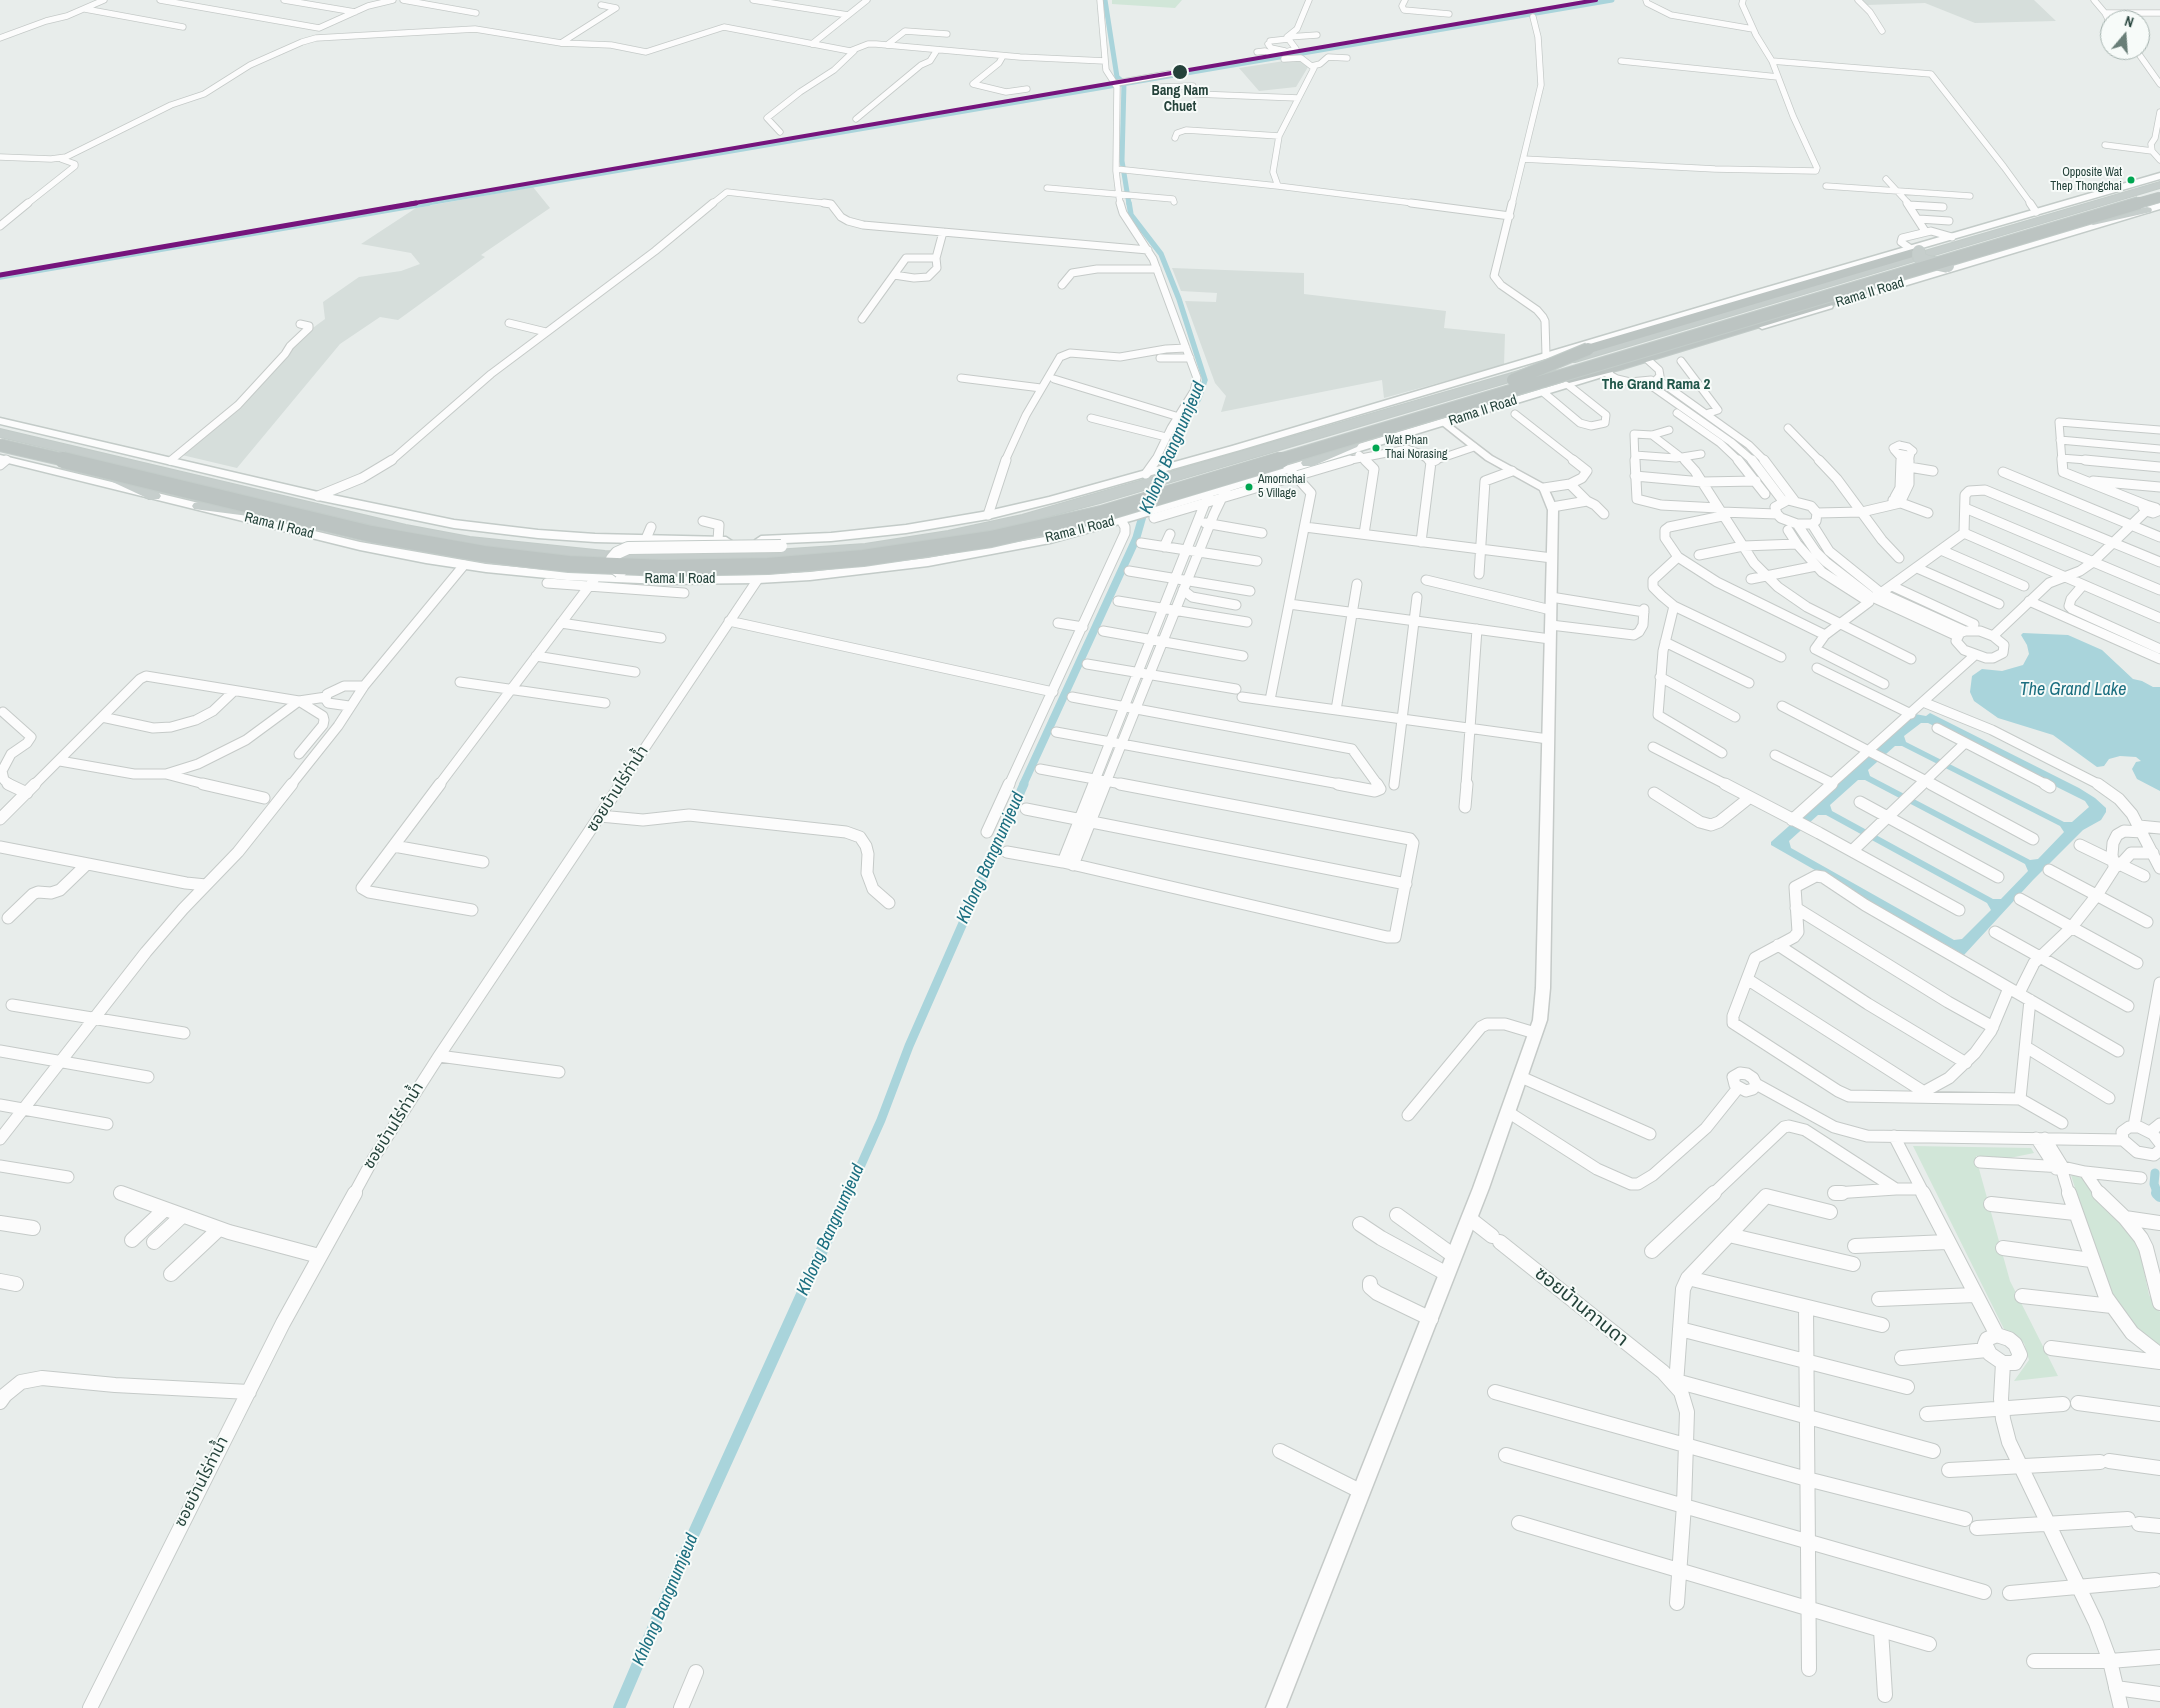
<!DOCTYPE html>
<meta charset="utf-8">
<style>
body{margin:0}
#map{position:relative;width:2160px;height:1708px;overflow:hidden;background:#e8edeb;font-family:"Archivo Narrow",sans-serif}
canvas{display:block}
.north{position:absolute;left:2100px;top:10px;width:50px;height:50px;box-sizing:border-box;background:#f7fbf9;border:1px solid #a3b1ad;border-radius:50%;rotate:18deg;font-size:14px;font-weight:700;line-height:20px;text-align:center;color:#24423a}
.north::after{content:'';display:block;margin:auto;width:18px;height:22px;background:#697e78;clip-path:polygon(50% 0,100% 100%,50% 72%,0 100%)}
</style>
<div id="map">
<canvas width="2160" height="1708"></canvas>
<div class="north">N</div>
</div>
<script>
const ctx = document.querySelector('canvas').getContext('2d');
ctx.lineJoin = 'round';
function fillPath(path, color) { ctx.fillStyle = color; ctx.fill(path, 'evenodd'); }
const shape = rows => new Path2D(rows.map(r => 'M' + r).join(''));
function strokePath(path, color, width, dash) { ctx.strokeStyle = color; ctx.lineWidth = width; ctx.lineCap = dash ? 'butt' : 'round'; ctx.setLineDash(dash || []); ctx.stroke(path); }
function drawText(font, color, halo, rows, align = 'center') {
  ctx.font = font + ' "Archivo Narrow","Noto Sans Thai",sans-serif'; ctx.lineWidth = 4; ctx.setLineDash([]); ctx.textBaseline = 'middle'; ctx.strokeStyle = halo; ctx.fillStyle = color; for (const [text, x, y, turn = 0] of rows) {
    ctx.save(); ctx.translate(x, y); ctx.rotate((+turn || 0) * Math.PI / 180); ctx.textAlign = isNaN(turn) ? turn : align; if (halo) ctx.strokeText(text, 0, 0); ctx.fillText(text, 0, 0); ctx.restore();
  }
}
fillPath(shape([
 [1861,0,2034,0,2056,21,1975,23,1925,3,1867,5],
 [1297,59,1308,67,1296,87,1259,91,1239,68],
 [533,187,550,208,481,255,485,257,398,320,380,317,340,344,237,468,182,455,234,412,287,347,325,319,323,302,359,277,401,271,420,264,411,253,361,244,416,208],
 [1172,268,1304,273,1304,294,1446,311,1444,328,1505,334,1504,365,1384,398,1382,380,1221,412,1226,396,1215,383,1185,301,1216,302,1217,293,1181,291]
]), '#d6dedb');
fillPath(shape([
 [1112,0,1182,0,1175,8,1112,4],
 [1913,1146,2031,1148,2034,1153,2005,1159,1976,1156,1976,1158,2010,1281,2058,1376,2014,1381,2029,1360,2024,1343,2005,1331],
 [2071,1175,2086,1179,2138,1242,2149,1295,2160,1312,2160,1350,2141,1335,2105,1285]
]), '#d1e6d8');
fillPath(shape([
 [2023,633,2068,635,2102,650,2133,679,2142,681,2153,687,2160,687,2160,791,2137,779,2132,769,2136,762,2141,761,2136,757,2120,756,2109,759,2104,766,2097,767,2053,735,1998,718,1974,701,1970,692,1972,676,1982,669,2002,671,2023,665,2029,654,2027,645,2021,635],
 [1930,713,2079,788,2095,798,2106,808,2106,812,2101,820,2083,830,2033,880,1964,955,1771,845,1771,842,1915,714,1926,716],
 [1921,723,1928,723,2085,801,2089,807,2072,822,2064,822,1906,742,1904,736],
 [1895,746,1902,746,2060,826,2064,832,2038,859,2030,860,1870,776,1868,770],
 [1858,780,1865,780,2025,864,2028,871,2001,899,1993,899,1832,811,1830,805],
 [1818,815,1826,815,1987,903,1991,910,1962,939,1954,940,1791,848,1789,841]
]), '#a9d4db');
strokePath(shape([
 [1105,0,1117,77,1124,83,1122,161,1129,204],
 [422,204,1612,0]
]), '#a9d4db', 5);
strokePath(shape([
 [1129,203,1131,215,1161,254,1179,299,1205,380,1199,398,1167,461],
 [0,277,429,203]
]), '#a9d4db', 5.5);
strokePath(shape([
 [1023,785,1136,539,1150,490,1168,460]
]), '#a9d4db', 8);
strokePath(shape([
 [2155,1173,2154,1184,2158,1194],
 [848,1194,881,1120,909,1046,1024,784]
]), '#a9d4db', 9);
strokePath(shape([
 [2157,1193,2160,1196],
 [619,1708,693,1535,848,1193]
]), '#a9d4db', 12);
const minorFar4 = shape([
 [160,0,319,28,368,6,393,0],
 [284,0,355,12],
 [403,0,476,13],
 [753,0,848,15],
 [1100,0,1106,70,1117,87,1116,171,1120,204],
 [1405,0,1402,6,1404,10,1449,14],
 [1646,0,1647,3,1671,15,1753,29],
 [1858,0,1870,12,1882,31],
 [2094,0,2105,13],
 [85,9,183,27],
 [2110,23,2105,13,2160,13],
 [1288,37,1317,35],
 [0,38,46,21,67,16,104,0],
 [1270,41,1288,39],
 [561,43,616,8,601,5],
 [812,44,867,0],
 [887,45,905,31,947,34],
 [2136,50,2160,84],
 [1257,52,1265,51,1272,54,1285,51,1271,48,1268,44],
 [1286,52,1296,49,1287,37,1297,29,1309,0],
 [1003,56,999,63,973,84,1006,92,1027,89],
 [1621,61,1778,77],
 [1772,61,1931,74,2004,167,2031,204],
 [1312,66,1320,64,1328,57,1347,58],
 [1117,83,1173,73],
 [1161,87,1193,86,1194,93,1196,94,1298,98],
 [2160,112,2155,138,2151,144,2152,151,2160,160],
 [856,119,921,65,930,61,937,50],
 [780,132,767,118,800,92,834,70,854,51],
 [1175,138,1177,133,1186,130,1279,136],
 [2105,145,2152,151],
 [0,157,51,159,66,157,171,105,204,94,250,65,302,42,316,38,475,29,561,43,611,45,646,52,724,27,850,51,868,44,876,44,1020,57,1105,61],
 [1523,159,1715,169,1816,171,1817,168,1793,116,1772,61,1756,35,1742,4,1743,0],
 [1116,169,1278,186,1421,204],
 [1886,179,1909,204],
 [1278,186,1273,172,1279,136,1314,68,1301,58,1284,59],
 [1826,186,1970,196],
 [1047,188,1173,199,1174,202],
 [27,204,75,166,75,164,61,159],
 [712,204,727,192,831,204],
 [1512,204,1541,85,1538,37,1533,17]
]);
const minorFar3 = shape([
 [824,203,831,204,841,217,848,221,863,225,1148,250],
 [1120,203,1123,213,1153,259,1197,378,1194,391,1171,428,1155,461],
 [1411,203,1510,216],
 [1512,203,1494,276,1501,285,1537,310,1543,317,1545,321,1546,355],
 [1907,203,1925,231],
 [2030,203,2036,212],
 [1909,205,1943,207],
 [1919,219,1949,221],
 [0,226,28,203],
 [1911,249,1901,242,1902,238,1931,231,1952,237],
 [894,275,914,278,928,277,937,268,936,258],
 [1062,285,1072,273,1097,269,1157,269],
 [862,319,906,258,936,258,943,232],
 [509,323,546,332],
 [1160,358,1190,358],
 [1648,360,1659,370,1660,376,1657,379],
 [1681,361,1718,410,1706,414],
 [1606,373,1617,379,1630,382,1651,380],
 [961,378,1041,388],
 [1054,379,1179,417],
 [1657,379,1749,445,1765,461],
 [1646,382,1731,442,1753,461],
 [1543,392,1580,423,1591,426,1605,423,1606,415,1567,384],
 [1677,413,1720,443,1739,461],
 [1515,414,1575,461],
 [1091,418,1166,437],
 [1788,428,1820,461],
 [1652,435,1686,461],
 [2060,440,2160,449],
 [1899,445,1908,447,1913,451,1908,455,1897,453,1893,448,1899,445],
 [1894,450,1901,458,1901,461],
 [1359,455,1366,461],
 [1635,455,1676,458,1701,454],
 [2061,458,2099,461],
 [4,461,6,460],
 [170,461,238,405,285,354,290,346,309,328,309,326,300,324],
 [391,461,491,374,655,251,713,203],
 [1005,461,1026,415,1060,357,1070,353,1120,357,1166,349,1186,348],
 [1346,461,1407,449,1419,453,1430,461],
 [1433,461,1474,447],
 [1635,461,1634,434,1652,435,1669,430],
 [1909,461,1911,453],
 [2062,461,2059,422,2160,430]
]);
const minorFar2 = shape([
 [1429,460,1431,462],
 [1635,460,1637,499,1661,505,1718,508],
 [1685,460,1695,471,1754,563,1778,587,1807,607,1911,659],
 [1738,460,1765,494],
 [1752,460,1783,501],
 [1764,460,1794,500],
 [1819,460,1837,479,1882,540,1899,558],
 [2062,460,2063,472,2146,505],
 [2085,460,2160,467],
 [0,465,6,460],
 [1903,466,1933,471],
 [2003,472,2160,537],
 [1146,474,1156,460],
 [1635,476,1702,482,1756,481],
 [2093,481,2160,487],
 [1544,488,1570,484],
 [318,496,362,478,392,460],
 [1895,497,1900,488,1901,460],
 [1788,500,1811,506,1817,513,1816,521,1812,524,1797,524,1781,518,1777,514,1775,507,1788,500],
 [1893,500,1928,513],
 [1587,501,1595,505,1604,514],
 [2146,505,2156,508,2158,511,2153,513,2146,511,2143,507,2146,505],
 [1552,507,1587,501,1570,484,1582,478,1587,471,1573,460],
 [1965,508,2160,590],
 [1721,512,1777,514],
 [1817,513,1862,512,1900,503,1909,484,1909,460],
 [988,515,1006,460],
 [1722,516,1669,527,1665,530,1665,538,1678,557,1717,582,1825,635],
 [1154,518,1350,460],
 [703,521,719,525,718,541],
 [1205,523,1262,533],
 [1797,524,1816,552,1826,562,1870,596,1957,636],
 [1812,524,1829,551,1881,593,1965,631],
 [1305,527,1552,558],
 [1788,530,1797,544,1822,572,1866,600],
 [1964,533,1965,495,1969,491,1985,490,2160,562],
 [1964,533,2160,618],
 [1364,534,1374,469,1365,460],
 [645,541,651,527],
 [1421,542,1431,462,1436,460],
 [1141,543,1257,561],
 [1164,547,1170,534],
 [1941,550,2024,586],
 [1699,555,1743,546,1797,544],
 [1678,557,1653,580,1653,587,1662,596,1674,606,1781,657],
 [1917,568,1999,604],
 [1129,571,1250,591],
 [1479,574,1485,481,1512,471],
 [1751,579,1816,566],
 [1426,580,1551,610],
 [547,583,684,593],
 [2083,585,2071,599,2069,606,2072,609,2160,649],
 [1892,586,1974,624],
 [1183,590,1192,597,1236,605],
 [1881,593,1964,533],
 [1551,597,1644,612],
 [1118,601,1247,622],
 [2029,601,2160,659],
 [1869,602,1825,635,1815,649,1884,684],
 [1289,604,1550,639],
 [1674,606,1663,651,1658,715,1722,753],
 [729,621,1053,692],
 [561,623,661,638],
 [1058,623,1083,627],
 [1551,625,1634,635,1639,632,1643,625,1644,609],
 [1103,631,1243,656],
 [1965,631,1980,631,1993,636,2004,645,2003,653,1993,658,1986,658,1964,650,1956,641,1960,633,1965,631],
 [1993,636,2049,583,2080,571,2093,562,2146,511],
 [1665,642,1749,683],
 [536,656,635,672],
 [1087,664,1236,689],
 [1817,668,1911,714],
 [1660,677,1735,717],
 [460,682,605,703],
 [1072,697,1352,749,1378,785],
 [1242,697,1548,739],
 [1270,700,1311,493,1291,471],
 [1923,702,1992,730,2100,785],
 [349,706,328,703,326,700,327,694,344,686,364,686],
 [1782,706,1934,785],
 [1336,710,1357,584],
 [3,712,31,737,27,743,11,754,2,771,4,780,11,785],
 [102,717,153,728,171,727,196,720,213,711,234,691],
 [1937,728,2047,785],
 [1056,732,1345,785],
 [1653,747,1727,785],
 [1775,755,1832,783],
 [60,761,134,774,166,774,198,764,246,740,299,701,326,697],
 [1040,769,1127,785],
 [166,774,208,785],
 [34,785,140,679,146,676,299,701,323,716,324,720,323,725,299,754],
 [291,785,338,726,364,686,464,565],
 [439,785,596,577],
 [620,785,758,579],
 [1009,785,1125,533,1125,527,1121,520],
 [1093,785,1209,493],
 [1105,785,1214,514,1227,487],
 [1394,785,1417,597],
 [1466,785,1477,629],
 [1830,785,1975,655],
 [1921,785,1965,743]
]);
const minorFar1 = shape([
 [8,784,27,793],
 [203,784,264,798],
 [440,784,362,888,369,892,472,910],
 [1338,784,1375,791,1380,789,1377,784],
 [1725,784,1819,833,1959,910],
 [1931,784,2033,839],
 [2045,784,2050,787],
 [2098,784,2119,799,2132,814,2160,868],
 [1654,793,1700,822,1711,825,1719,822,1749,798],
 [1860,802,1998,877],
 [1465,807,1467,784],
 [1026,809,1406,884],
 [600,816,643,820,689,815,846,832,860,837,866,846,868,854,867,873,873,889,889,903],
 [0,819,35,784],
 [1792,820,1832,784],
 [2139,826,2160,828],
 [987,832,1009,784],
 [2080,845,2144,876],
 [394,846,483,862],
 [0,847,186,883,206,885],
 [1852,851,1922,784],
 [1007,852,1063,862,1387,937,1395,937,1413,843,1410,839,1120,784],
 [1063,862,1094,784],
 [1073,865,1105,784],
 [2114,866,2112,855,2113,843,2117,835,2124,831,2143,832],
 [2049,870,2147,922],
 [2020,899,2137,963],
 [1796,908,1948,1002,1993,1027],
 [8,918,33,894,38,892,51,893,60,890,87,864],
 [1995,932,2128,1006],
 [1778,945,1868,1004,1966,1063],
 [1747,979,1924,1092],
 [2019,993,2034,963,2071,928,2097,895,2115,867,2120,865,2131,853,2153,853],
 [12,1005,184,1033],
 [2026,1047,2109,1098],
 [0,1051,148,1077],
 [439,1056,559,1072],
 [1740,1073,1747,1074,1753,1078,1756,1084,1753,1089,1746,1091,1735,1085,1733,1077,1740,1073],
 [1521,1077,1650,1134],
 [1756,1084,1834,1127,1867,1136,2123,1140],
 [1918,1095,1949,1078,1975,1053,1991,1031,2009,988],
 [2020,1099,2030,1000],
 [0,1105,107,1124],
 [1508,1112,1597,1169,1631,1184,1638,1184,1653,1175,1706,1128,1738,1088],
 [1408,1115,1481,1027,1487,1024,1505,1024,1535,1033],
 [2062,1123,2020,1099,1849,1096,1838,1091,1733,1023,1733,1016,1755,958,1794,937,1798,932,1795,887,1816,876,1823,877,1865,905,2118,1051],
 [2134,1126,2160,983],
 [2150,1132,2160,1124],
 [1894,1136,1924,1194],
 [2036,1138,2056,1169],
 [2045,1138,2063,1167,2063,1174,2069,1194],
 [0,1139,146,952,183,909,238,852,292,784],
 [2160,1143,2153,1134,2139,1127,2129,1127,2122,1132,2123,1140,2137,1152,2154,1155,2160,1150],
 [1980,1162,2063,1167,2085,1172,2100,1194],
 [0,1166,68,1177],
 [2085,1172,2141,1178],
 [121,1193,123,1194],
 [1835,1193,1896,1189],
 [354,1194,373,1159,439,1056,621,784],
 [1713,1194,1784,1127,1789,1126,1805,1130,1896,1189,1920,1189]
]);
const minor = shape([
 [121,1193,229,1232,319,1256],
 [1835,1193,1842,1193],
 [1923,1193,1997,1335],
 [2069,1193,2106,1297,2132,1333,2160,1355],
 [2099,1193,2125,1218,2141,1238,2146,1248,2160,1303],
 [1991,1204,2075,1213],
 [1397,1215,1454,1256],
 [1469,1218,1492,1236],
 [2125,1218,2160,1223],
 [0,1223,33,1228],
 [1360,1224,1381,1238,1447,1274],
 [1729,1235,1853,1264],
 [132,1240,165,1209],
 [154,1242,182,1216],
 [1500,1242,1663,1372,1681,1392,1687,1412,1684,1505,1677,1603],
 [1855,1246,1947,1242],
 [2003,1248,2091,1260],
 [1652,1251,1714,1193],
 [171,1274,219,1229],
 [1688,1278,1882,1325],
 [0,1281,16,1284],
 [1370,1283,1370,1287,1377,1293,1431,1319],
 [2022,1296,2112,1306],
 [1879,1299,1975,1295],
 [1806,1307,1809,1669],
 [1680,1329,1907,1387],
 [1997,1335,2009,1339,2015,1344,2020,1355,2015,1363,2003,1363,1990,1354,1985,1344,1987,1339,1997,1335],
 [2051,1348,2160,1362],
 [1902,1358,1987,1350],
 [2003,1363,2001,1399,2003,1419,2009,1442,2096,1623,2110,1661,2121,1708],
 [1676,1381,1933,1451],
 [1676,1384,1683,1289,1688,1278,1766,1196,1830,1212],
 [1495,1392,1807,1479,1965,1519],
 [0,1402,5,1395,21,1382,42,1378,115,1385,249,1392],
 [2078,1403,2160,1414],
 [1927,1414,2063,1404],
 [1280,1451,1362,1492],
 [1506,1455,1984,1592],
 [2109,1461,2160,1468],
 [1949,1470,2100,1462],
 [1519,1523,1929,1644],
 [2139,1524,2160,1526],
 [1977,1528,2128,1519],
 [2010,1593,2155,1580],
 [1881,1630,1885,1695],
 [2034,1661,2110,1661,2160,1657],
 [2116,1688,2160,1694],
 [90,1708,283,1323,355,1193],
 [681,1708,696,1672]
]);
const tertiary = shape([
 [1445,420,1492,456,1547,486,1558,510,1550,988,1547,1020,1489,1188,1286,1708,1266,1708,1473,1188,1533,1020,1536,988,1548,510,1540,490,1486,460,1442,425,1442,421,1445,420]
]);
const secondary = shape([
 [2160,173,2160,179,1760,295,1240,450,1056,502,988,519,906,533,831,541,761,544,755,540,761,536,831,533,906,525,988,511,1049,497,1232,446,1754,291,2160,173],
 [2160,203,2160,209,1854,301,1850,302,1845,299,1846,297,2160,203],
 [1828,303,1833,306,1832,308,1762,329,1757,326,1758,324,1828,303],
 [1608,369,1612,370,1613,372,1612,374,1134,520,1050,543,928,566,810,580,758,583,664,584,567,580,486,572,426,563,360,550,0,461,0,455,360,542,486,564,567,572,664,576,758,575,810,572,928,558,1045,537,1126,514,1608,369],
 [0,418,318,492,454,520,538,530,595,534,726,537,732,541,726,545,595,542,538,538,454,528,318,500,0,424,0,418]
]);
const trunk = shape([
 [2160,182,2160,188,1575,362,1567,362,1565,359,1567,356,2160,182],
 [2147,207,2151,208,2152,210,2151,212,2093,225,2088,222,2089,220,2147,207],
 [1529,368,1535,372,1533,375,1100,503,1024,523,948,539,865,552,760,559,683,561,605,559,470,545,406,533,0,437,0,429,406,525,470,537,605,551,683,553,760,551,865,544,948,531,1022,515,1529,368],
 [1352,440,1359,444,1357,447,1313,466,1303,466,1301,463,1303,460,1352,440],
 [109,471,159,493,161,496,159,499,149,499,104,478,102,475,109,471],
 [199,502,264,510,271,514,264,518,194,509,192,506,194,503,199,502]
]);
const motorway = shape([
 [1919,247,1923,248,1925,251,1923,254,1593,352,1583,352,1582,349,1583,346,1919,247],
 [1868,286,1874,290,1872,293,1620,370,1569,383,1562,379,1564,376,1610,364,1868,286]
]);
strokePath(minorFar4, '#c5cac8', 7);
strokePath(minorFar3, '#c5cac8', 9);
strokePath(minorFar2, '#c5cac8', 11);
strokePath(minorFar1, '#c5cac8', 13);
strokePath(minor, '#c5cac8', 16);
strokePath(tertiary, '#c5cac8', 3);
strokePath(secondary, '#c3cbc8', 3);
strokePath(trunk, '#c3ccc9', 2);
strokePath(motorway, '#c3ccc9', 2);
strokePath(minorFar4, '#fcfcfc', 5.5);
strokePath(minorFar3, '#fcfcfc', 7);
strokePath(minorFar2, '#fcfcfc', 9);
strokePath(minorFar1, '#fcfcfc', 11);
strokePath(minor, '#fcfcfc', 14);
fillPath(tertiary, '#fcfcfc');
fillPath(secondary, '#fcfcfc');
fillPath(trunk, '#c6cecc');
fillPath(motorway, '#bcc4c2');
const secondaryBridge = shape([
 [620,572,612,566,612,559,617,553,628,548,781,546]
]);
const trunkBridge = shape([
 [1919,251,1919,257,1925,261,1948,266]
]);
const motorwayBridgeFar2 = shape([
 [2135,204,2160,197]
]);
const motorwayBridgeFar1 = shape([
 [1513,380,1588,349],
 [0,445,69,461],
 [1276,461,2139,203]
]);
const motorwayBridge = shape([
 [63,460,371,534,484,554,569,564,664,568,768,566,863,558,991,539,1101,514,1281,460]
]);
strokePath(secondaryBridge, '#c3cbc8', 14, []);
strokePath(trunkBridge, '#c3ccc9', 14, []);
strokePath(motorwayBridgeFar2, '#c3ccc9', 11, []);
strokePath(motorwayBridgeFar1, '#c3ccc9', 14, []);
strokePath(motorwayBridge, '#c3ccc9', 18, []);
strokePath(secondaryBridge, '#fcfcfc', 12);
strokePath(trunkBridge, '#c6cecc', 12);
strokePath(motorwayBridgeFar2, '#bcc4c2', 10);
strokePath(motorwayBridgeFar1, '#bcc4c2', 12);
strokePath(motorwayBridge, '#bcc4c2', 16);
strokePath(shape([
 [409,204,1596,0]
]), '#75147c', 4);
strokePath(shape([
 [0,275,416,203]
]), '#75147c', 5);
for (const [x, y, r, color] of [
 [1180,72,8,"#24423a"],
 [2131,180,4.5,"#00a651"],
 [1376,448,4.5,"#00a651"],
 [1249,487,4.5,"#00a651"]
]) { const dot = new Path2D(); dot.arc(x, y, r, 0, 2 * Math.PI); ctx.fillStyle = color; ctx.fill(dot); strokePath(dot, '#f7fbf9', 2); }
drawText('12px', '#24423a', '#f7fbf9', [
 ["Opposite Wat",2122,173,"right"],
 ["Thep Thongchai",2122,187,"right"],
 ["Wat Phan",1385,441],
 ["Thai Norasing",1385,455],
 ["Amornchai",1258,480],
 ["5 Village",1258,494]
], 'left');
drawText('bold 14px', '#24423a', '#f7fbf9', [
 ["Bang Nam",1180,91],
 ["Chuet",1180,107]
]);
drawText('14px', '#24423a', '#f7fbf9', [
 ["Rama II Road",1870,293,-17],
 ["Rama II Road",1483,411,-18],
 ["Rama II Road",279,526,14],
 ["Rama II Road",1080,530,-14],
 ["Rama II Road",680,579]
]);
drawText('bold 15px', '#1f5548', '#f7fbf9', [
 ["The Grand Rama 2",1656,385]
]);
drawText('16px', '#24423a', '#f7fbf9', [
 ["ซอยบ้านไร่ท่าน้ำ",618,789,-57],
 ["ซอยบ้านไร่ท่าน้ำ",394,1126,-58],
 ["ซอยบ้านไร่ท่าน้ำ",202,1482,-63]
]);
drawText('italic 18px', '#1c6f80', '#f7fbf9', [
 ["Khlong Bangnumjeud",1173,448,-67],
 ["The Grand Lake",2073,690],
 ["Khlong Bangnumjeud",991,858,-66],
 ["Khlong Bangnumjeud",831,1230,-66],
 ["Khlong Bangnumjeud",666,1600,-67]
]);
drawText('19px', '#24423a', '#f7fbf9', [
 ["ซอยบ้านกานดา",1581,1307,39]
]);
</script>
